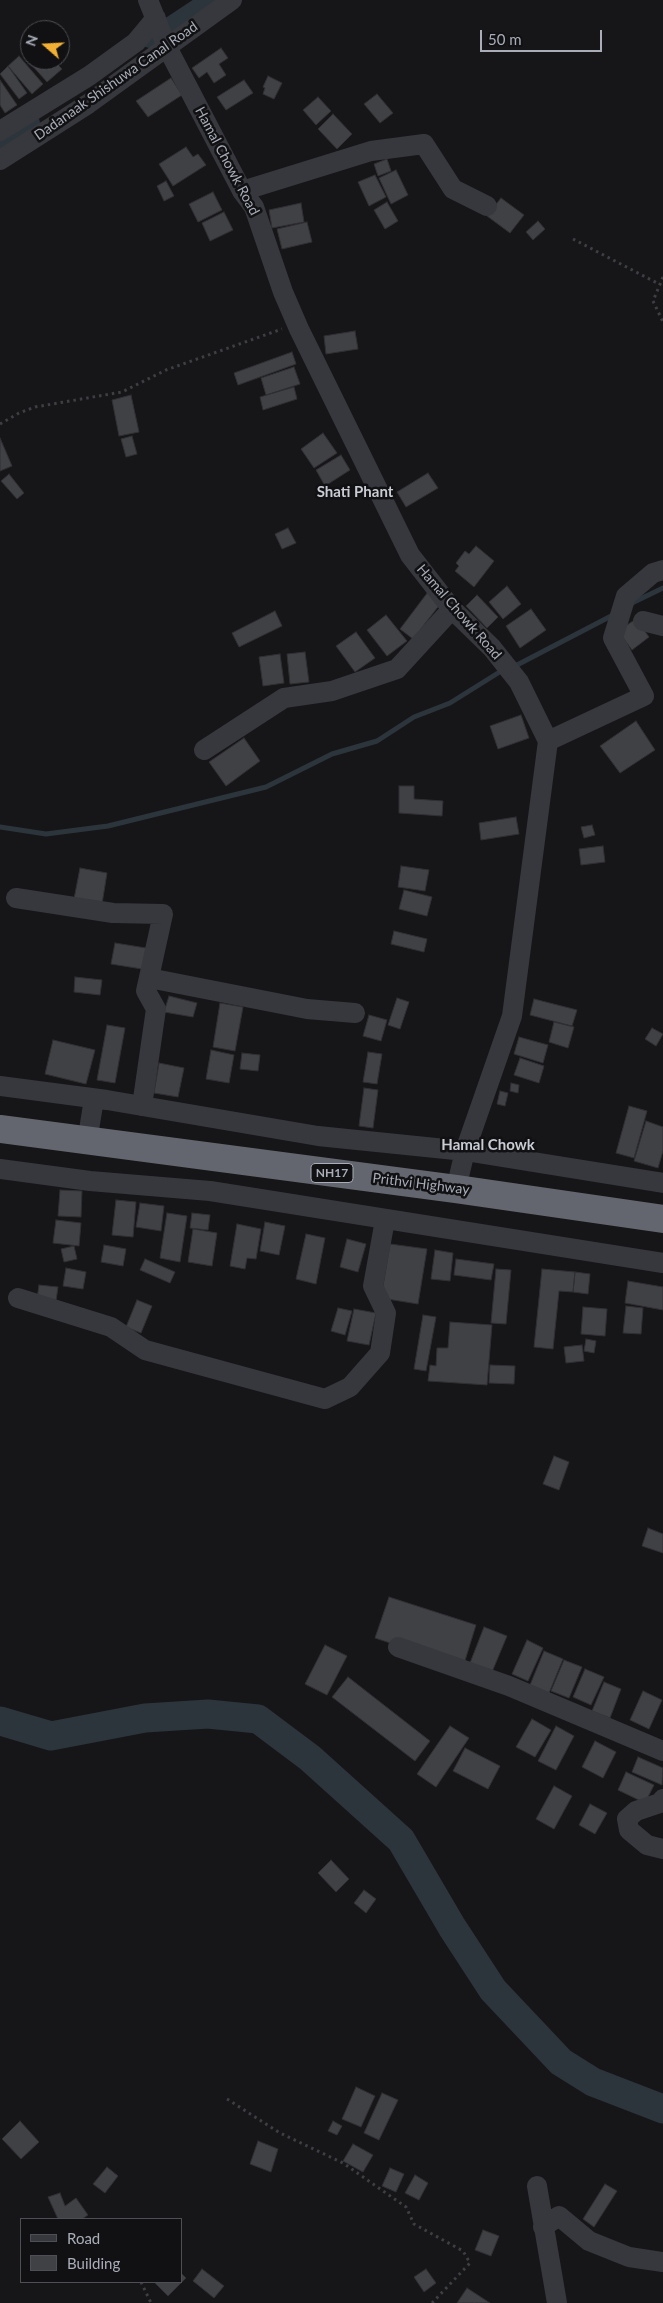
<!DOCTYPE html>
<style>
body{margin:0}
#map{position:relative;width:663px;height:2303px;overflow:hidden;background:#161618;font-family:Lato,sans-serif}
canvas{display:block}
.legend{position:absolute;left:20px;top:2218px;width:162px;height:65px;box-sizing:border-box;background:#111113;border:1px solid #4d4f55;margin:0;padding:6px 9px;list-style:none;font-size:15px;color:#a8adb8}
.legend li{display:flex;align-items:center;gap:10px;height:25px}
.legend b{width:25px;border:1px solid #4d4f55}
.north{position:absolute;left:20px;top:20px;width:50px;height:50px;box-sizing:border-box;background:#111113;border:1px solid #4d4f55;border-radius:50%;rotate:289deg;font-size:14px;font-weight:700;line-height:20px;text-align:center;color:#a8adb8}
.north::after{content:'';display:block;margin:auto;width:18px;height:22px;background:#f2b134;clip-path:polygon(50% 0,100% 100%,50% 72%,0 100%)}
.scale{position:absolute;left:480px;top:30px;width:122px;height:22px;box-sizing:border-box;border:2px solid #a8adb8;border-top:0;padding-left:6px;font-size:15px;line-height:18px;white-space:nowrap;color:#a8adb8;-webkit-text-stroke:4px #111113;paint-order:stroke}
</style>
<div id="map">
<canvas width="663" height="2303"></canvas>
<ul class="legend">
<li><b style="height:6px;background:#37383d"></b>Road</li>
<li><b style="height:14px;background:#404145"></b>Building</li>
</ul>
<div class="north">N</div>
<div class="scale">50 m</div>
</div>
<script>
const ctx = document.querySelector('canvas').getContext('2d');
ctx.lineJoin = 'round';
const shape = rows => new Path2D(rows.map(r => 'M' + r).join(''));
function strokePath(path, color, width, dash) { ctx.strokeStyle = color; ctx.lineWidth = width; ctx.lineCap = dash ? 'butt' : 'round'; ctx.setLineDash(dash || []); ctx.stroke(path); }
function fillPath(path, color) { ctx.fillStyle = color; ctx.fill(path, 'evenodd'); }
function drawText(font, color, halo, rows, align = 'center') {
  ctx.font = font + ' Lato,sans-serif'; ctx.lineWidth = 5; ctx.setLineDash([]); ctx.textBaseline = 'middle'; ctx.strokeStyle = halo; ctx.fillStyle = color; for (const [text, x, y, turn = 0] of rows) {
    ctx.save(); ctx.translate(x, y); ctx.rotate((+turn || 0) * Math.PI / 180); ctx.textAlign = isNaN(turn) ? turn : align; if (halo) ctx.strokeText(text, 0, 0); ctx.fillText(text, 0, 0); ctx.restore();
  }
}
strokePath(shape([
 [632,603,663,588],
 [517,665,615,614],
 [0,827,46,834,108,826,266,787,332,754,377,741,414,717,450,703,498,673]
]), '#2c353c', 5);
strokePath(shape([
 [150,39,209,0],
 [0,143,31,123]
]), '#2c353c', 18);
strokePath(shape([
 [0,1721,51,1736,145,1718,208,1714,258,1719,310,1758,401,1840,452,1927,493,1990,561,2062,593,2082,663,2109]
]), '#2c353c', 29);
const building = shape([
 [221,48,228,58,219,64,226,75,214,83,207,72,199,78,192,68,221,48],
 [19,56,43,84,32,94,8,66,19,56],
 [30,60,53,60,62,69,47,82,28,61,30,60],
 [8,66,27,93,19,99,0,74,8,66],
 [268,76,282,83,274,99,263,94,265,88,263,87,268,76],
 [171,78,182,95,148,117,136,101,171,78],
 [0,80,17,105,5,113,0,105,0,80],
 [244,80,253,93,226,110,217,97,244,80],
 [377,94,393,113,380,123,364,104,377,94],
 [318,97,331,111,316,125,303,110,318,97],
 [333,114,352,134,337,149,318,129,333,114],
 [186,147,193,157,198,154,206,165,173,186,159,164,186,147],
 [387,159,391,171,378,176,374,164,387,159],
 [396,170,408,195,391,204,379,178,396,170],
 [375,175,386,197,369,206,358,182,375,175],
 [166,181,174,196,164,201,157,186,166,181],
 [213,192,222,210,198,222,189,204,213,192],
 [501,198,524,215,510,233,487,216,501,198],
 [387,202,398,221,385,229,374,210,387,202],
 [301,203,304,222,272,228,269,210,301,203],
 [224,212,233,230,210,241,202,223,224,212],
 [538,221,545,229,533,240,526,232,538,221],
 [307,222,312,242,282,249,277,229,307,222],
 [355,331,358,349,326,354,324,336,355,331],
 [292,352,296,364,238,385,234,373,292,352],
 [294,367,300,384,266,395,261,378,294,367],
 [294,387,297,399,263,410,260,397,294,387],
 [131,395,139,432,119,436,112,400,131,395],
 [323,433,337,453,314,468,301,449,323,433],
 [132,436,137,454,126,457,121,439,132,436],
 [0,438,12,466,0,471,0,438],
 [341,455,350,470,325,486,316,470,341,455],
 [428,473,438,488,406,507,397,492,428,473],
 [9,474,24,493,17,499,1,481,9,474],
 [288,528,296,543,282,549,275,534,288,528],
 [476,546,494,561,474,587,455,571,459,566,456,563,465,551,469,554,476,546],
 [507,586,521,604,503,619,489,602,507,586],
 [428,592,441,603,413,639,400,629,428,592],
 [477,595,498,617,487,628,466,606,477,595],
 [531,609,546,630,520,648,506,626,531,609],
 [275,611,282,626,239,647,232,633,275,611],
 [386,615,407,641,387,656,367,630,386,615],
 [636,619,649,637,632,650,618,631,636,619],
 [356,632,375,658,355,672,336,646,356,632],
 [305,652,309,682,290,684,287,654,305,652],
 [280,654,284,683,263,686,259,657,280,654],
 [521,715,529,738,498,749,490,726,521,715],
 [636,721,655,750,620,773,600,746,636,721],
 [244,738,260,761,226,786,209,762,244,738],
 [399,786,414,786,414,799,443,801,442,816,399,813,399,786],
 [516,817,519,834,481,840,479,823,516,817],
 [592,825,595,835,584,838,581,827,592,825],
 [603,846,605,862,581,865,579,849,603,846],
 [401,866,429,870,425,891,398,887,401,866],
 [80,868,107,873,102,904,74,899,80,868],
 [404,890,432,897,427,916,399,909,404,890],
 [394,931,427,939,424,952,391,944,394,931],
 [115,943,146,948,142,969,111,964,115,943],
 [75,977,102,980,100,995,74,992,75,977],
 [169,996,197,1003,193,1017,164,1012,169,996],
 [397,998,409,1002,400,1029,388,1025,397,998],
 [534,999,577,1010,572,1026,530,1015,534,999],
 [220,1003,243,1007,235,1051,213,1047,220,1003],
 [369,1015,387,1020,381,1041,363,1036,369,1015],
 [554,1022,574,1027,568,1048,549,1042,554,1022],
 [107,1025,125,1028,115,1083,97,1080,107,1025],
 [652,1028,663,1034,656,1046,645,1039,652,1028],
 [519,1037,548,1045,543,1063,514,1054,519,1037],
 [53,1040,95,1050,86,1084,45,1074,53,1040],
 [211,1050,234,1055,229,1083,206,1079,211,1050],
 [368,1052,382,1054,377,1084,363,1082,368,1052],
 [242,1053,260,1055,258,1071,240,1069,242,1053],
 [520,1058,544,1066,539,1083,514,1075,520,1058],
 [159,1063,184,1068,178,1097,154,1093,159,1063],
 [511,1083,519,1085,518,1093,510,1091,511,1083],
 [364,1088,378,1090,373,1128,359,1126,364,1088],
 [500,1091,508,1093,505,1106,497,1104,500,1091],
 [629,1106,647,1111,634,1158,616,1153,629,1106],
 [646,1121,663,1127,663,1151,658,1168,634,1161,646,1121],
 [60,1190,82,1191,81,1217,58,1216,60,1190],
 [116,1200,136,1202,133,1237,112,1235,116,1200],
 [140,1203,164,1206,161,1231,136,1227,140,1203],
 [167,1213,187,1216,180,1262,160,1258,167,1213],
 [192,1213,210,1215,208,1230,190,1228,192,1213],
 [56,1220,81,1223,79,1246,53,1243,56,1220],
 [265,1222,285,1226,279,1255,260,1251,265,1222],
 [237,1224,261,1229,256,1259,247,1258,245,1269,230,1266,237,1224],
 [193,1229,217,1233,212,1266,188,1262,193,1229],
 [306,1234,325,1238,316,1284,296,1279,306,1234],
 [347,1239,366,1244,358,1272,340,1267,347,1239],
 [390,1244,427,1249,418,1304,381,1298,390,1244],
 [104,1245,126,1249,123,1266,101,1262,104,1245],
 [74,1246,77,1259,64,1262,61,1249,74,1246],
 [435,1250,453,1253,450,1281,431,1279,435,1250],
 [145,1259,175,1272,170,1283,140,1270,145,1259],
 [456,1259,494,1264,491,1280,454,1275,456,1259],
 [66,1268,86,1272,83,1289,63,1286,66,1268],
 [496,1269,511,1270,506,1324,491,1323,496,1269],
 [542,1269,575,1272,573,1292,559,1291,553,1349,534,1347,542,1269],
 [575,1272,590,1274,588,1294,573,1292,575,1272],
 [628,1281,663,1287,663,1310,625,1303,628,1281],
 [39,1285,58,1287,56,1301,37,1299,39,1285],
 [137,1300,152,1306,141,1333,126,1327,137,1300],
 [626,1306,643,1308,641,1334,623,1333,626,1306],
 [583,1307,607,1309,605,1336,581,1334,583,1307],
 [338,1308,352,1311,345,1335,331,1331,338,1308],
 [354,1309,376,1313,369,1345,347,1341,354,1309],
 [423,1315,436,1317,426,1371,414,1369,423,1315],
 [450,1322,492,1325,487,1385,428,1381,430,1365,436,1366,437,1348,448,1348,450,1322],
 [586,1339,596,1341,594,1353,584,1351,586,1339],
 [582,1345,584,1361,566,1363,564,1347,582,1345],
 [490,1365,515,1366,514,1384,489,1383,490,1365],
 [554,1456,569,1462,559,1490,543,1484,554,1456],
 [648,1528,663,1534,663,1553,642,1546,648,1528],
 [389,1597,476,1625,463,1667,375,1638,389,1597],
 [484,1627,507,1636,492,1672,470,1663,484,1627],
 [527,1640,543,1648,528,1681,512,1674,527,1640],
 [325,1645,347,1656,327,1695,305,1684,325,1645],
 [544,1651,563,1659,549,1693,530,1685,544,1651],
 [564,1660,582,1667,569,1698,551,1691,564,1660],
 [585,1669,604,1677,591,1705,573,1697,585,1669],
 [348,1677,430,1741,415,1761,332,1697,348,1677],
 [604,1682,621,1689,610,1718,592,1711,604,1682],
 [643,1691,662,1700,649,1729,630,1720,643,1691],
 [532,1719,551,1730,535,1757,516,1747,532,1719],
 [450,1726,469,1738,436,1787,417,1774,450,1726],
 [556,1726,574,1736,556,1770,538,1761,556,1726],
 [595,1741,616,1752,603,1778,582,1767,595,1741],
 [465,1748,500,1766,488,1789,453,1771,465,1748],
 [638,1757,663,1768,662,1785,632,1772,638,1757],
 [626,1772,654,1785,645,1803,618,1790,626,1772],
 [554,1786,572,1796,554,1829,536,1819,554,1786],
 [590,1804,607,1813,595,1834,579,1825,590,1804],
 [331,1860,349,1879,336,1892,318,1873,331,1860],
 [364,1890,376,1899,366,1913,354,1903,364,1890],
 [356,2087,375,2096,361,2127,342,2119,356,2087],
 [382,2093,398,2100,379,2140,364,2133,382,2093],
 [20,2121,39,2142,21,2159,2,2139,20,2121],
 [333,2121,342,2126,337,2135,328,2131,333,2121],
 [258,2141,278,2149,271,2172,250,2164,258,2141],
 [353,2144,373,2155,363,2172,343,2161,353,2144],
 [107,2167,118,2176,105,2193,93,2184,107,2167],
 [390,2168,404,2174,396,2192,382,2186,390,2168],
 [415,2175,428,2183,419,2200,405,2193,415,2175],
 [605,2184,617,2191,594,2227,583,2219,605,2184],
 [60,2193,65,2206,76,2198,88,2215,82,2219,58,2219,48,2197,60,2193],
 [483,2230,499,2236,491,2256,475,2250,483,2230],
 [202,2269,224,2286,214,2298,193,2281,202,2269],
 [426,2269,436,2283,424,2292,414,2277,426,2269],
 [181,2273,186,2278,168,2296,154,2282,181,2282,181,2273],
 [467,2288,490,2303,457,2303,467,2288]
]);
fillPath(building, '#404145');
strokePath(building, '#303034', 1);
strokePath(shape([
 [573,239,659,284],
 [663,277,653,301,663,322],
 [0,424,19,413,35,407,122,392,166,370,282,329],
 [227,2099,280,2133,343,2163,406,2207,414,2224,463,2251,470,2263,432,2303],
 [141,2282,151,2303]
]), '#3d3f44', 3, [2.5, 4]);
strokePath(shape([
 [148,0,167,47,242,191,254,207,283,292,299,329,410,555,452,609,492,648,519,682,548,741,512,1016,465,1151,456,1189],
 [0,131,89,76,136,42,156,18],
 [0,160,88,104,232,0],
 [242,191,371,151,424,144,453,189,487,206],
 [643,621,663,626],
 [548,741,644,696,613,638,626,596,653,573,663,570],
 [204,750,284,698,332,691,397,669,452,609],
 [16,898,113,913,163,914,146,991,156,1009,142,1106],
 [149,978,307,1009,355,1013],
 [0,1086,107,1100,318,1136,465,1151,663,1183],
 [87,1142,94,1099],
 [0,1169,90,1181,210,1191,663,1263],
 [18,1298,111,1327,145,1350,325,1399,350,1387,380,1353,386,1313,373,1286,385,1220],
 [398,1647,509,1686,663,1751],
 [663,1799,660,1803,636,1811,627,1819,629,1830,647,1845,663,1849],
 [537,2186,557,2303],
 [543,2227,559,2216,589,2241,629,2257,663,2262]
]), '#37383d', 20);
strokePath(shape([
 [0,1129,456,1189,663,1219]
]), '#63666e', 28);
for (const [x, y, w] of [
 [332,1173,42]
]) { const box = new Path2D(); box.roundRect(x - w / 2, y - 9.5, w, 19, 4); ctx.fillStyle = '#111113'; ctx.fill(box); strokePath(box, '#a8adb8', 1); }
drawText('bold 12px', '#a8adb8', null, [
 ["NH17",332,1173]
]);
drawText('14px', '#a8adb8', '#111113', [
 ["Dadanaak Shishuwa Canal Road",116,81,-35],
 ["Hamal Chowk Road",227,161,62],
 ["Hamal Chowk Road",459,612,49],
 ["Prithvi Highway",421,1184,7]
]);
drawText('bold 15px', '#c9ccd4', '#111113', [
 ["Shati Phant",355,492],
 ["Hamal Chowk",488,1145]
]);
</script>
